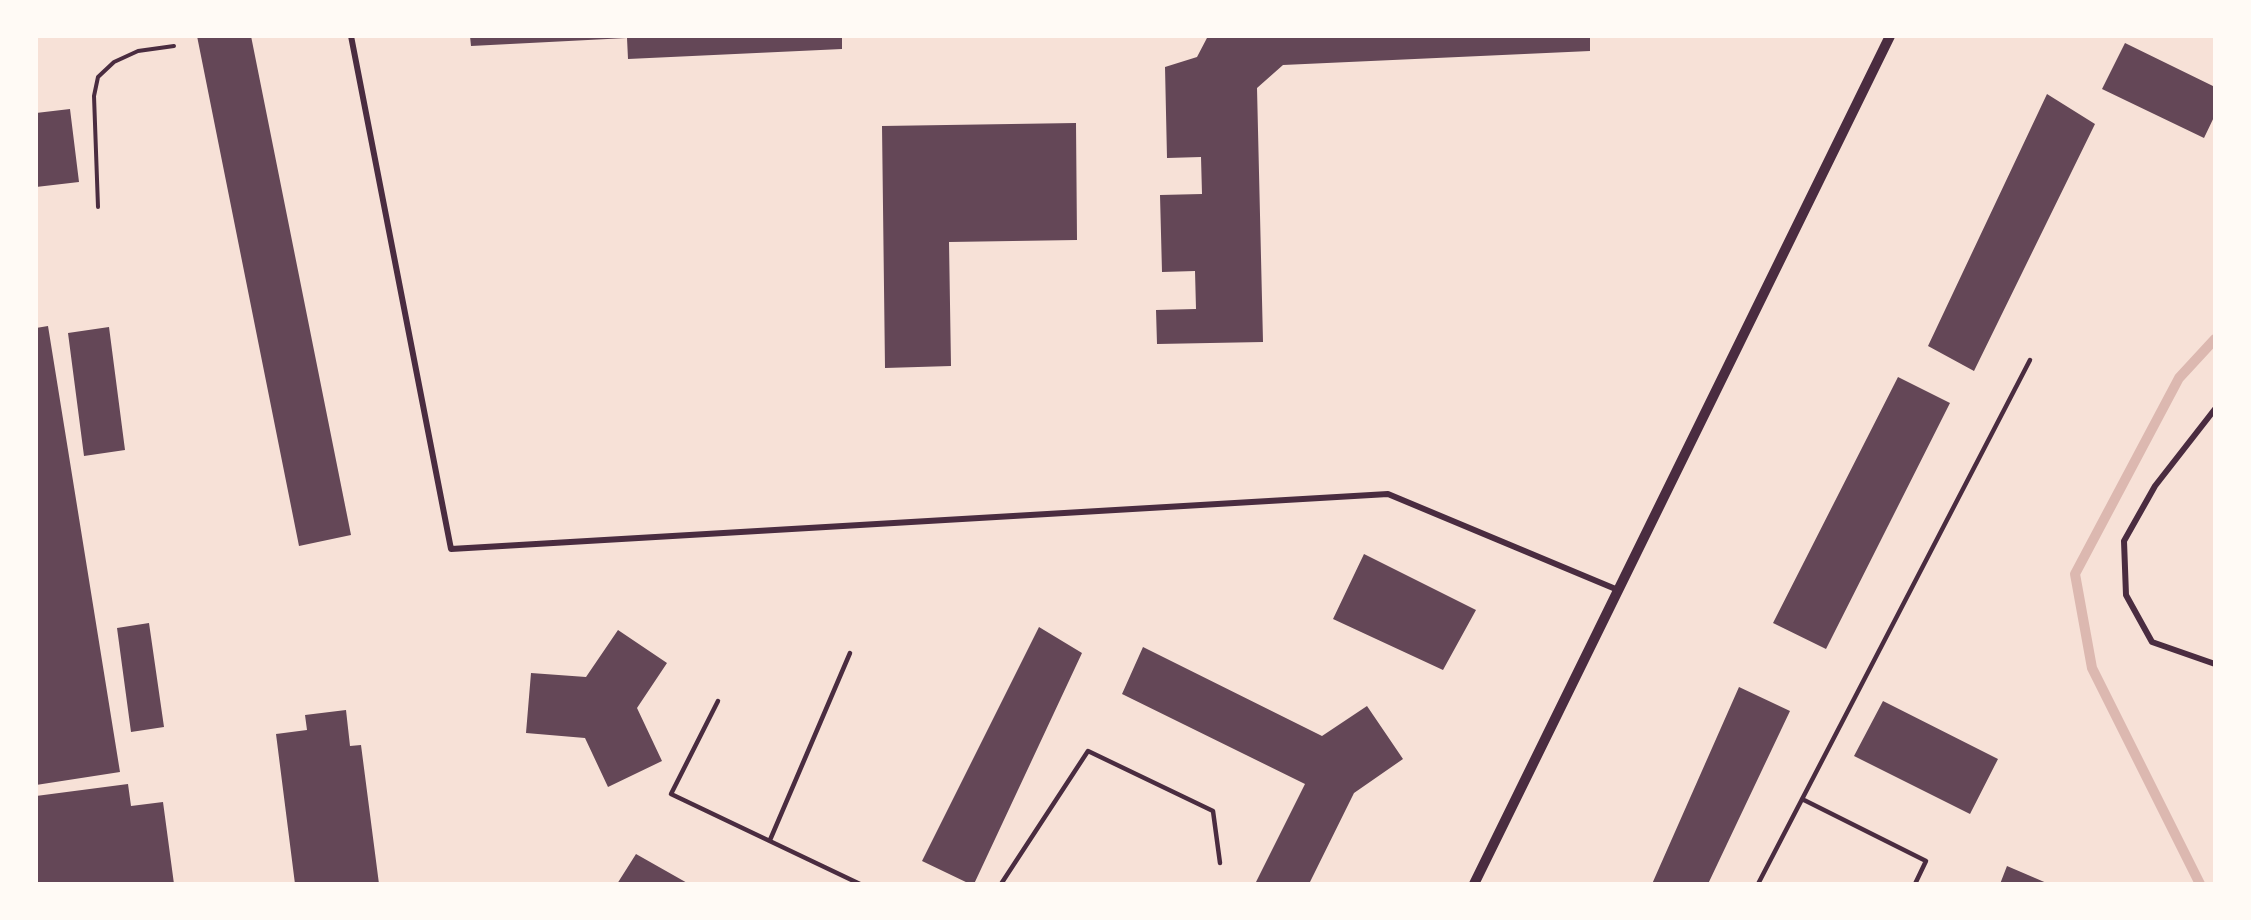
<!DOCTYPE html>
<style>
body{margin:0}
#map{position:relative;width:2251px;height:920px;overflow:hidden;background:#f7e1d7;font-family:"Fira Sans Condensed",sans-serif}
canvas{display:block}
.frame{position:absolute;inset:0;border:38px solid #fffaf5;pointer-events:none}
</style>
<div id="map">
<canvas width="2251" height="920"></canvas>
<div class="frame"></div>
</div>
<script>
const ctx = document.querySelector('canvas').getContext('2d');
ctx.lineJoin = 'round';
const shape = rows => new Path2D(rows.map(r => 'M' + r).join(''));
function strokePath(path, color, width, dash) { ctx.strokeStyle = color; ctx.lineWidth = width; ctx.lineCap = dash ? 'butt' : 'round'; ctx.setLineDash(dash || []); ctx.stroke(path); }
function fillPath(path, color) { ctx.fillStyle = color; ctx.fill(path, 'evenodd'); }
strokePath(shape([
 [2200,884,2092,668,2075,574,2179,378,2215,339]
]), '#dcb8b0', 10);
fillPath(shape([
 [197,36,251,36,351,535,299,546],
 [470,36,842,36,842,49,628,59,627,38,471,46],
 [1208,36,1590,36,1590,51,1283,65,1257,88,1263,342,1157,344,1156,310,1196,309,1195,271,1162,272,1160,195,1202,194,1201,157,1167,158,1165,67,1197,57],
 [2125,43,2215,87,2215,115,2204,138,2102,89],
 [2047,94,2095,124,1974,371,1928,346],
 [70,109,79,182,36,187,36,113],
 [1076,123,1077,240,949,242,951,366,885,368,882,126],
 [48,326,120,772,36,785,36,328],
 [109,327,125,450,84,456,68,333],
 [1898,377,1950,403,1826,649,1773,623],
 [1364,554,1476,610,1443,670,1333,619],
 [149,623,164,727,131,732,117,628],
 [1039,627,1082,653,974,884,970,884,922,861],
 [618,630,667,663,637,708,662,761,608,787,585,738,526,733,531,673,586,677],
 [1143,647,1322,736,1367,706,1403,759,1354,793,1309,884,1255,884,1305,784,1122,694],
 [1739,687,1790,711,1708,884,1652,884],
 [1883,701,1998,759,1970,814,1854,756],
 [346,710,350,746,361,745,379,884,295,884,276,734,307,730,305,715],
 [128,784,131,806,163,802,174,884,36,884,36,796],
 [636,854,689,884,617,884],
 [2007,866,2049,884,2000,884]
]), '#644757');
strokePath(shape([
 [98,207,94,96,98,77,114,62,138,51,174,46]
]), '#4a2c40', 4);
strokePath(shape([
 [718,701,671,794,860,884],
 [1802,799,1926,861,1915,884],
 [770,840,850,653],
 [1001,884,1088,751,1213,811,1220,863],
 [1758,884,2030,360]
]), '#4a2c40', 4.5);
strokePath(shape([
 [351,36,451,549,1388,494,1618,590],
 [2215,409,2155,486,2124,541,2126,595,2152,642,2215,664]
]), '#4a2c40', 6);
strokePath(shape([
 [1474,884,1890,36]
]), '#4a2c40', 10);
</script>
